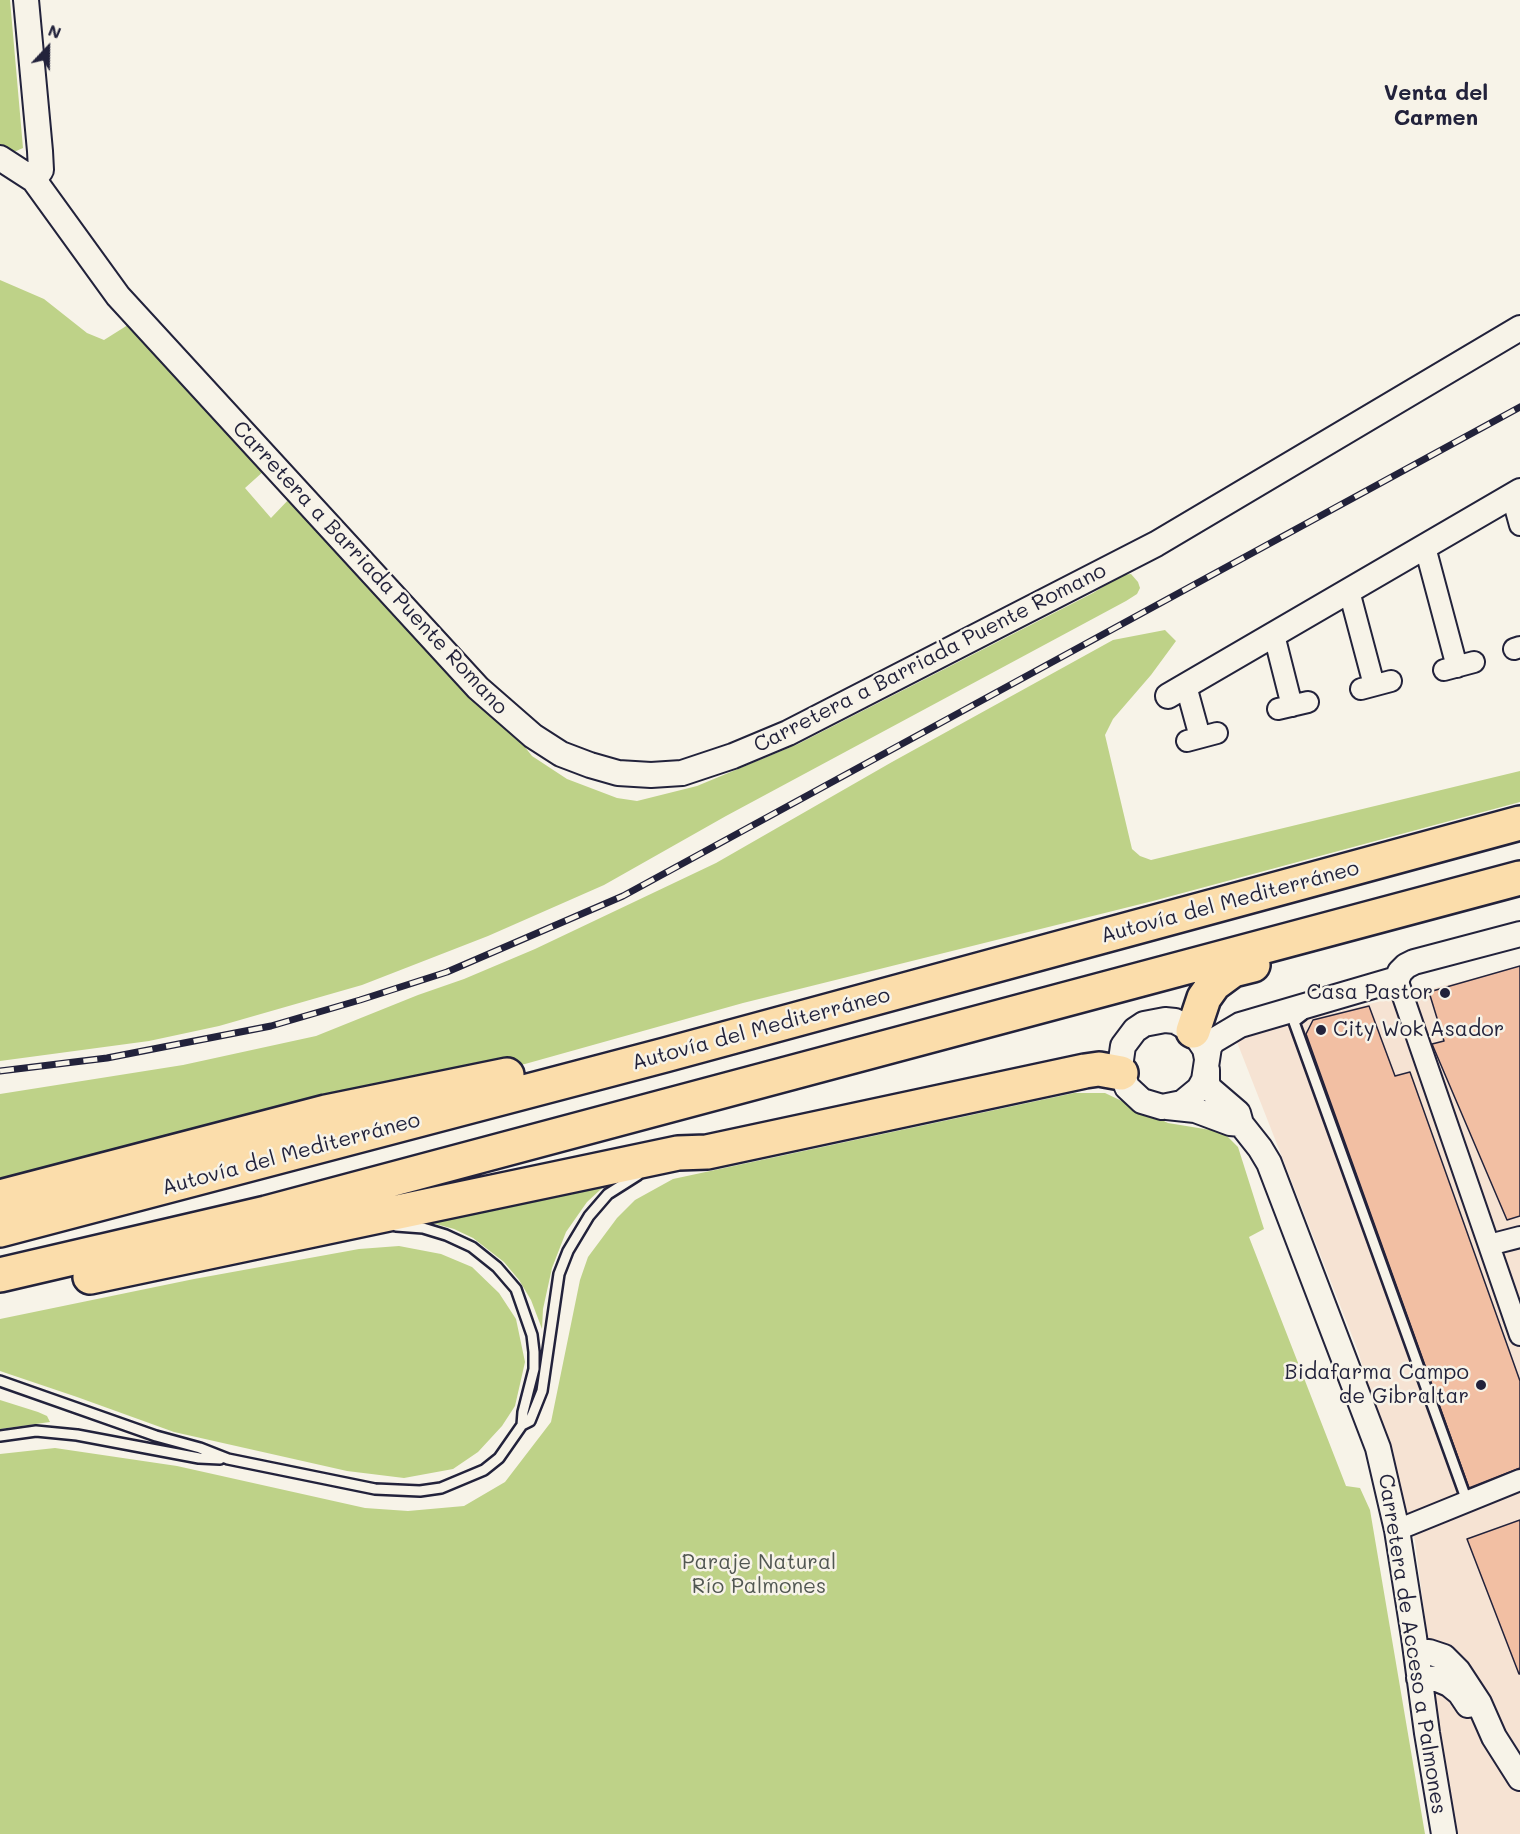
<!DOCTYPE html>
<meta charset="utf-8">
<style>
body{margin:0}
#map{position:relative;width:1520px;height:1834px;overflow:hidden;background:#f7f3e8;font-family:Mali,sans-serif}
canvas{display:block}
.north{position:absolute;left:18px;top:18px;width:60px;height:60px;-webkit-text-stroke:4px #f7f3e8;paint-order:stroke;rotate:22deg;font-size:16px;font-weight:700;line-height:24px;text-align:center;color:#22223b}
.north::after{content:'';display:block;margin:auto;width:21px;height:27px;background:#22223b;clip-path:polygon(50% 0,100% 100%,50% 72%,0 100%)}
</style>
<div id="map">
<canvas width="1520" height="1834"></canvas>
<div class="north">N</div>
</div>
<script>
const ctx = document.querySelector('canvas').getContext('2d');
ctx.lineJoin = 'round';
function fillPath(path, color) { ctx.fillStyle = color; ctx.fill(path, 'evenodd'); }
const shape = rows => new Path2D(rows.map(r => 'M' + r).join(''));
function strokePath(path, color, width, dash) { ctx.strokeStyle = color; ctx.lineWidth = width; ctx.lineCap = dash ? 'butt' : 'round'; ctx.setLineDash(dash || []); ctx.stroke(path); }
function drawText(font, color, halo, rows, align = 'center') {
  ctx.font = font + ' Mali,sans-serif'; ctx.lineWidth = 5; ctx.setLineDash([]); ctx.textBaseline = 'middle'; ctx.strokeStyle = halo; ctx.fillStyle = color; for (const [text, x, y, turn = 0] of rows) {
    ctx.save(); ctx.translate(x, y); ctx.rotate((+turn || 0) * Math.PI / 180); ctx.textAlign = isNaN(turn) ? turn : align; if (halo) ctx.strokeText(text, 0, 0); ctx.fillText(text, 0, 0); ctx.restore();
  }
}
fillPath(shape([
 [1520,967,1520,1834,1457,1834,1436,1705,1415,1541,1358,1351,1235,1037]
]), '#f6e3d3');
fillPath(shape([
 [0,0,10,0,23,148,14,152,0,144],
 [0,280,44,299,87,333,104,340,131,323,265,470,245,488,271,518,291,497,513,732,532,756,567,779,617,798,637,801,697,786,798,744,1093,593,1122,575,1131,574,1138,582,1140,588,1137,594,1126,601,726,816,604,885,488,936,362,985,219,1026,149,1041,0,1061],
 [1165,630,1176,641,1151,675,1113,719,1105,735,1132,849,1140,856,1151,860,1520,771,1520,802,1153,901,743,1003,525,1064,454,1076,0,1185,0,1094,183,1065,316,1036,418,995,464,979,535,949,716,863,892,762,1113,640],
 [1074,1093,1105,1093,1168,1123,1223,1132,1238,1147,1264,1229,1249,1237,1346,1486,1360,1488,1370,1510,1425,1834,0,1834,0,1454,55,1448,177,1466,365,1508,408,1511,464,1506,505,1482,551,1422,580,1280,588,1257,617,1218,635,1200,673,1179],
 [613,1178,587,1202,566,1232,552,1268,543,1309,542,1329,531,1300,519,1280,504,1262,473,1238,454,1229,418,1219],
 [399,1246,441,1254,472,1267,499,1293,516,1319,525,1362,515,1406,502,1426,478,1452,453,1469,404,1478,347,1471,174,1432,77,1397,0,1371,0,1319,194,1279,359,1249],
 [0,1400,38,1412,47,1416,50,1422,0,1429]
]), '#bed288');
const building = shape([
 [1520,966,1520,1216,1507,1220,1432,1044,1444,1041,1429,992,1520,966],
 [1369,1006,1395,1076,1410,1072,1520,1381,1520,1468,1469,1488,1306,1034,1313,1020,1369,1006],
 [1520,1520,1520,1674,1519,1674,1467,1539,1520,1520]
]);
fillPath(building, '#f2bfa3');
strokePath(building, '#22223b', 1.5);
const service = shape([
 [1303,1015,1294,1022,1467,1501],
 [396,1226,423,1228,446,1235,472,1247,497,1267,516,1289,532,1335,534,1352,534,1369,523,1412,522,1425],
 [0,1381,156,1436,200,1448,228,1459,375,1489,420,1491,441,1488,484,1470,499,1458,522,1425,530,1421,542,1391,559,1274,568,1251,589,1216,608,1194,638,1175],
 [0,1436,36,1431,77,1435,199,1458,220,1459]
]);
const minor = shape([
 [1512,496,1520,525],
 [1425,547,1457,667],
 [1349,591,1374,685],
 [1274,635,1292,706],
 [1514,649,1520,647],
 [1444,670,1474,662],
 [1186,686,1200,737],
 [1361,689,1391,681],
 [1278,709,1308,702],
 [1187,741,1217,733],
 [1397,979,1520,1335],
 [1489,1245,1520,1237],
 [1397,1530,1520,1480]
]);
const tertiary = shape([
 [26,0,40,151,41,170,34,180],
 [0,158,34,180,118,296,478,688,533,736,561,754,590,765,618,773,651,775,682,773,733,756,788,733,1156,544,1520,328],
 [1168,696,1520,491],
 [1207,1059,1205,1049,1193,1031,1175,1021,1165,1020,1144,1024,1135,1030,1123,1046,1120,1067,1127,1087,1142,1101,1162,1107,1182,1103,1199,1089,1204,1080,1209,1047,1213,1041,1240,1025,1397,979,1400,972,1406,966,1414,962,1520,934],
 [1207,1070,1207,1083,1210,1089,1238,1113,1241,1124,1260,1148,1269,1163,1378,1448,1397,1530,1414,1637,1427,1733,1444,1834],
 [1167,1107,1195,1110,1230,1123,1241,1124],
 [1416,1652,1429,1652,1444,1657,1458,1671,1479,1703,1494,1737,1520,1778],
 [1419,1678,1437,1679,1449,1684,1460,1693,1468,1705]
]);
const motorway = shape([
 [1193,1031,1204,998,1214,984,1233,970,1253,965],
 [0,1197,326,1112,507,1075],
 [0,1230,665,1055,1520,823],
 [0,1275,266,1213,1520,878],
 [90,1277,678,1153,707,1152,1085,1071,1099,1069,1121,1073]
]);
strokePath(service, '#22223b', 14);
strokePath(minor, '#22223b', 24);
strokePath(tertiary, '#22223b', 28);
strokePath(motorway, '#22223b', 38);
strokePath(service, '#f7f3e8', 9);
strokePath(minor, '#f7f3e8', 20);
strokePath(tertiary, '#f7f3e8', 24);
strokePath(motorway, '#fbddab', 33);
const rail = shape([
 [0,1071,107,1058,271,1026,360,1000,447,972,623,896,1520,407]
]);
strokePath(rail, '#22223b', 7);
strokePath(rail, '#f7f3e8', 4.5, [14]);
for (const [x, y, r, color] of [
 [1445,993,6,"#22223b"],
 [1321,1030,6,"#22223b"],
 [1481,1385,6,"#22223b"]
]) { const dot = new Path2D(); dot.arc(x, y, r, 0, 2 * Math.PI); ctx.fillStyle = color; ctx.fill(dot); strokePath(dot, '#f7f3e8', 2); }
drawText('21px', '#22223b', '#f7f3e8', [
 ["Carretera a Barriada Puente Romano",370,568,47],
 ["Carretera a Barriada Puente Romano",930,658,-27],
 ["Autovía del Mediterráneo",1230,902,-15],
 ["Autovía del Mediterráneo",761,1029,-15],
 ["Autovía del Mediterráneo",291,1154,-15],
 ["Carretera de Acceso a Palmones",1412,1644,81]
]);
drawText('21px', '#22223b', '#f7f3e8', [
 ["Casa Pastor",1433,993],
 ["City Wok Asador",1333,1030,"left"],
 ["Bidafarma Campo",1469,1373],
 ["de Gibraltar",1469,1397]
], 'right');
drawText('21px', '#515752', '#f7f3e8', [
 ["Paraje Natural",759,1563],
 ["Río Palmones",759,1587]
]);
drawText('bold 22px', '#22223b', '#f7f3e8', [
 ["Venta del",1436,93],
 ["Carmen",1436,118]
]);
</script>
